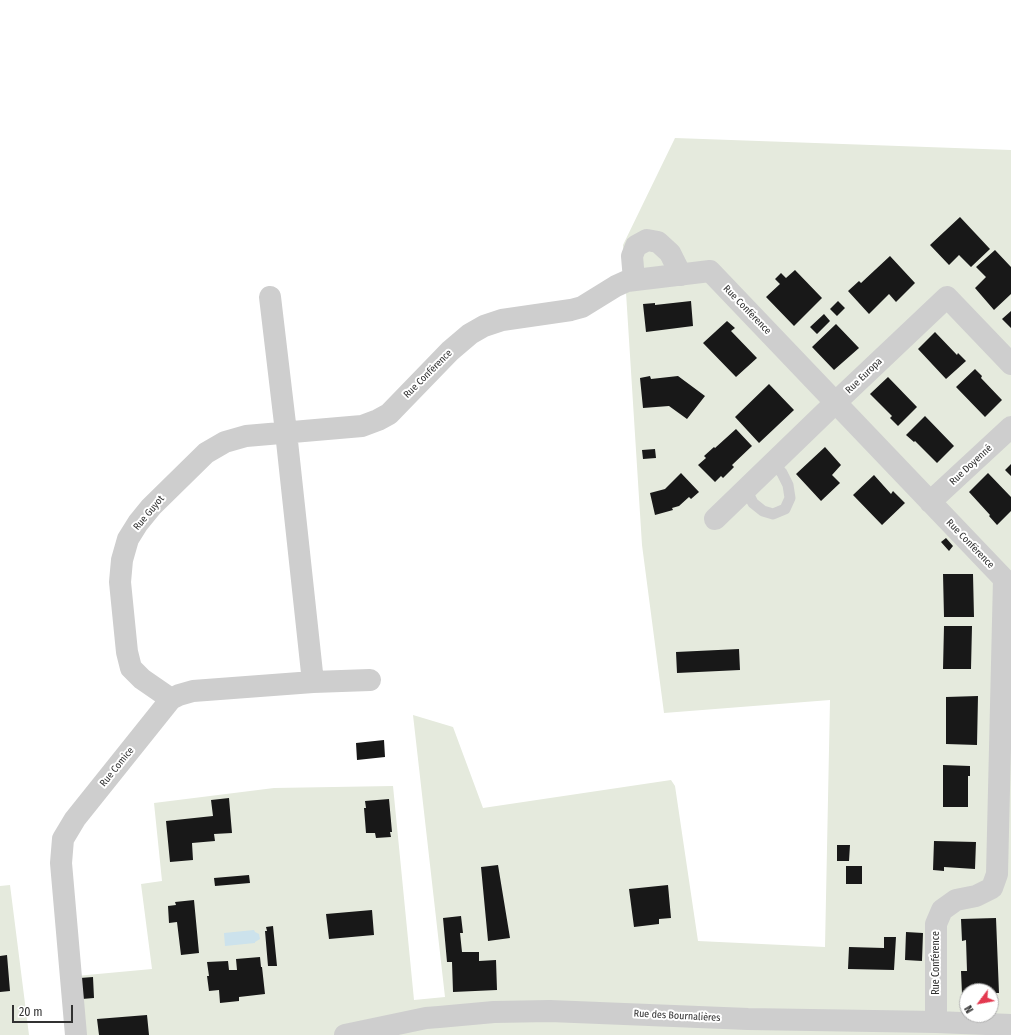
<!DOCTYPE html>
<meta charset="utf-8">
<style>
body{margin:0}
#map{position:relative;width:1011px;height:1035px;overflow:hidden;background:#fff;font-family:"Fira Sans Condensed",sans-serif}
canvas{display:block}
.north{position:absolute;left:959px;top:983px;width:40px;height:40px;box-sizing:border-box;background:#fff;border:1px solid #adadad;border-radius:50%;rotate:238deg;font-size:11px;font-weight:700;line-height:16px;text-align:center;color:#313131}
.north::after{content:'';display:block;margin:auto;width:14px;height:18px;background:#e3384f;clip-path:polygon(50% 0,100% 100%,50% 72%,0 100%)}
.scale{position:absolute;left:12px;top:1005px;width:61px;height:18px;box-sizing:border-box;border:2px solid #313131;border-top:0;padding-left:5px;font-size:12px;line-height:14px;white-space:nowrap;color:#313131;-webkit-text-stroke:3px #fff;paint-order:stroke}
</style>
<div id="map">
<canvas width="1011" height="1035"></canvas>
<div class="north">N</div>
<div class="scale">20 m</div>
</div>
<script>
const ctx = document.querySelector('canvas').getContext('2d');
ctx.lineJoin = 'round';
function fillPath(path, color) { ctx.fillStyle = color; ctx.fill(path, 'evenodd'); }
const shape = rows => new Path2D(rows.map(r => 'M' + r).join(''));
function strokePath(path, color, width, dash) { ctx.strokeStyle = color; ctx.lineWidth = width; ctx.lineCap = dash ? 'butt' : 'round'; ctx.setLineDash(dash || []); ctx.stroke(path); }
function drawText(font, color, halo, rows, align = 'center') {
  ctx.font = font + ' "Fira Sans Condensed",sans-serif'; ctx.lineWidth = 4; ctx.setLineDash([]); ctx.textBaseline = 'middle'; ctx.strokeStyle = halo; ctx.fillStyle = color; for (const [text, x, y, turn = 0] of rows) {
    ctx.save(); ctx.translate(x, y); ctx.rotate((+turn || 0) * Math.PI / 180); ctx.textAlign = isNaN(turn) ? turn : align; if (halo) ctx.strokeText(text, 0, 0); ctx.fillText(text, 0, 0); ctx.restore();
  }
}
fillPath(shape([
 [675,138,1011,150,1011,1035,82,1035,76,976,152,969,141,884,162,881,154,803,274,788,393,786,414,1000,445,997,413,715,453,727,483,808,671,780,675,786,698,941,825,947,830,700,664,713,642,545,623,245],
 [967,991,991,991,991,1015,967,1015],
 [10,885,29,1035,0,1035,0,886]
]), '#e5eadd');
fillPath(shape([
 [254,930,255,932,259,934,260,939,255,942,255,943,225,946,224,933]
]), '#cce2ec');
fillPath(shape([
 [960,217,990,249,971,267,959,255,949,265,930,245],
 [995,250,1011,267,1011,294,994,310,975,288,986,277,976,267],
 [890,256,915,283,896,302,889,294,869,314,848,291,859,281,861,283],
 [795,270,822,298,794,326,766,297,780,284,775,279,781,273,786,278],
 [691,301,693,326,646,332,643,304,655,303,655,305],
 [838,301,845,308,837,316,830,309],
 [1011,311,1011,328,1002,319],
 [824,314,830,321,817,334,810,327],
 [727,321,735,328,731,331,757,358,736,377,703,343],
 [836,324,859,348,834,370,812,347],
 [935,332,957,355,958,353,966,361,946,379,918,349],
 [975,369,982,376,981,378,1002,400,985,417,956,387],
 [650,376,651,379,678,376,705,396,687,419,669,406,643,408,640,378],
 [888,377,917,407,898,426,890,418,892,416,870,394],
 [769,384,794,410,759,443,735,417],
 [925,416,954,446,937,463,915,441,914,442,906,435],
 [736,429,752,446,732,465,734,467,723,478,721,476,715,482,698,465,706,458,704,456,714,447,715,448],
 [825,447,841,465,832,475,840,483,821,501,796,474],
 [655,449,656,458,643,459,642,450],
 [1011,464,1011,476,1005,470],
 [681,473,699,492,691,499,689,497,679,506,672,508,673,510,655,515,650,493,665,489],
 [988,473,1011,497,1011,511,997,525,989,516,990,515,969,492],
 [874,475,891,494,893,491,905,503,882,525,853,495],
 [946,538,953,546,949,551,941,542],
 [943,574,973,574,974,617,944,617],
 [944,626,972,626,971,669,943,669],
 [739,649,740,670,677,673,676,652],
 [978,696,977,745,946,744,946,697],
 [384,740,385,757,357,760,356,743],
 [943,765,970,766,970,776,968,776,968,807,943,807],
 [229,798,232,833,214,834,215,841,192,843,193,860,170,862,166,821,213,816,211,800],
 [389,799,392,832,390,832,391,837,376,838,375,833,366,833,364,808,366,808,365,801],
 [934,841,976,842,975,869,944,867,944,871,933,870],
 [837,845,850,845,849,861,837,861],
 [498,865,510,938,488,941,481,867],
 [846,866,862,866,862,884,846,884],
 [249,875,250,883,215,886,214,878],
 [668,885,671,918,659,919,659,924,634,927,629,889],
 [194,900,199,953,181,955,177,922,169,923,168,906,176,905,175,902],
 [372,910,374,935,329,939,326,914],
 [461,916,463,933,460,933,462,952,479,952,479,961,496,960,497,990,453,992,452,962,447,962,443,918],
 [996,918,999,993,991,993,991,991,967,991,967,994,962,994,961,971,967,971,966,940,962,941,961,919],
 [273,926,277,966,268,966,265,931,267,931,266,927],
 [906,932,923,933,922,961,905,960],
 [884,937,896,937,894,970,848,969,849,947,884,948],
 [7,955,10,991,0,992,0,956],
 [260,957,261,967,262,967,265,994,239,997,239,1001,220,1003,219,990,209,991,207,976,209,976,207,962,228,961,229,970,237,970,236,959],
 [93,977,94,998,82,999,80,978],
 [147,1015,149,1035,99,1035,97,1019]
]), '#181818');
strokePath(shape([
 [749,487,749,495,753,503,763,511,773,514,785,509,790,498,788,485,782,473,773,463]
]), '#cecece', 11);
strokePath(shape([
 [634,280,632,256,636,246,647,240,658,242,670,253,681,275],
 [270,297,286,432,313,682],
 [930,502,1011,427],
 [715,519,835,403,947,297,1011,364],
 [171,699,142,679,131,668,127,652,120,582,122,560,128,539,138,523,151,507,206,453,225,442,246,436,362,426,378,420,389,414,450,351,470,334,484,326,502,320,571,310,582,307,616,286,627,281,710,271,1004,579,997,874,992,888,976,896,956,900,942,910,936,924,936,1022],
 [76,1035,61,863,63,839,75,819,171,699,179,695,193,691,313,682,370,680],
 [345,1035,426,1018,439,1017,494,1012,550,1011,748,1019,936,1022,1011,1025]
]), '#cecece', 22);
drawText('10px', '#313131', '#fff', [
 ["Rue Conférence",747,310,46],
 ["Rue Conférence",428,374,-45],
 ["Rue Europa",864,376,-44],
 ["Rue Doyenné",971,465,-43],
 ["Rue Guyot",149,513,-50],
 ["Rue Conférence",970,544,46],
 ["Rue Comice",117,767,-51],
 ["Rue Conférence",936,963,-90],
 ["Rue des Bournalières",677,1016,3]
]);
</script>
